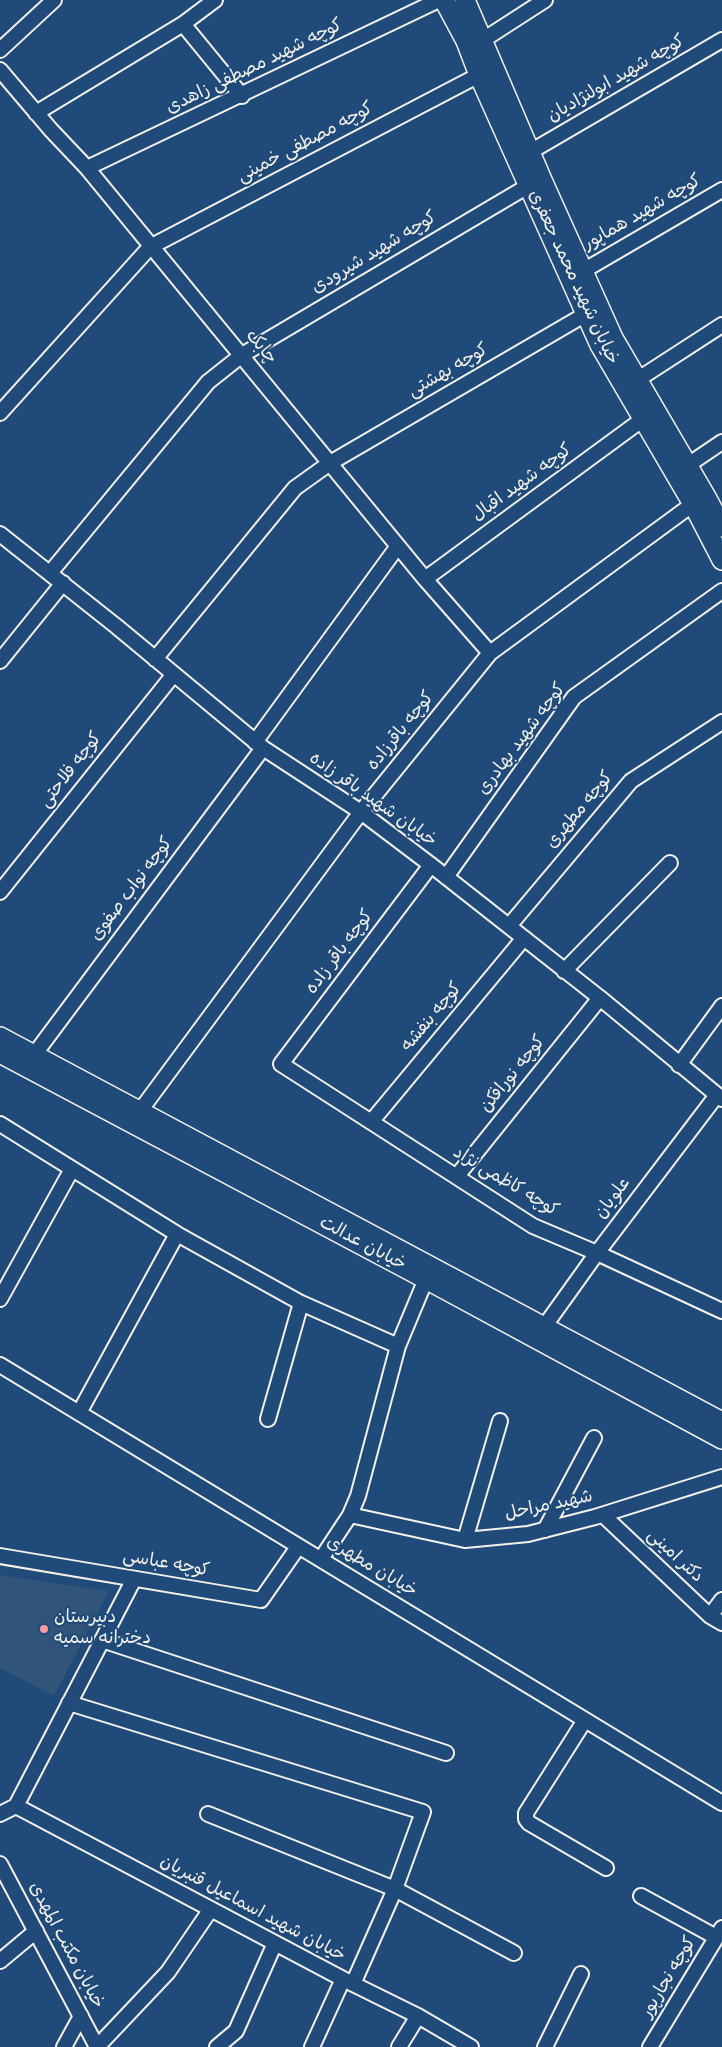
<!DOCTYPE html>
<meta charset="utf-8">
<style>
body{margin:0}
canvas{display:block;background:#1f4a7a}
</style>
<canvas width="722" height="2047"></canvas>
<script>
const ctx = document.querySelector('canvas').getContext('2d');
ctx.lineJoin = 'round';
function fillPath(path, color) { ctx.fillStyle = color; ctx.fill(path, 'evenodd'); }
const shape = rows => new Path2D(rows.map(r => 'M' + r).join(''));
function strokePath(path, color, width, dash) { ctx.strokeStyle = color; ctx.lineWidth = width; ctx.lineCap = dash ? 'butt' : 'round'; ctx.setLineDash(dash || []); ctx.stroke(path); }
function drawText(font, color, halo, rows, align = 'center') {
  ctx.font = font + ' "Indie Flower","Playpen Sans Arabic",sans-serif'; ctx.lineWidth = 4; ctx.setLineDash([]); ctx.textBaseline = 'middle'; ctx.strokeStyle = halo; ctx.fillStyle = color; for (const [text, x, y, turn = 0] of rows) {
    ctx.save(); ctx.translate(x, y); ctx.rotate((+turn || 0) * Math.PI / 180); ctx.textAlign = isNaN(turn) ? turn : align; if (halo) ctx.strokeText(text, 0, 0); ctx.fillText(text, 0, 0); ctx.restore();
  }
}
fillPath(shape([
 [0,1575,109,1591,54,1696,0,1668]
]), '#31547b');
const street = shape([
 [183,24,242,96],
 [483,40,545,0],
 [0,50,54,0],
 [0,70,51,130,87,168,425,579,490,653],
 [36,113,183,24,215,0],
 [530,152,722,40],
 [87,168,439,0],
 [583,271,722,190],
 [637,380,722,325],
 [0,413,150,247,479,75],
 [688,465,722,442],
 [0,534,116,626,263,748,361,812,431,865,600,998,722,1099],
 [50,573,208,382,242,355,528,186],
 [425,579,643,419],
 [155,659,295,488,330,463,586,314],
 [0,661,63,583],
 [255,742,398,546],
 [431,865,281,1064,533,1226,597,1253,722,1311],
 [446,877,574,697,722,591],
 [0,892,174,674],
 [509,926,631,781,722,722],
 [564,971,670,863],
 [34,1055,263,748],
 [679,1065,722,1006],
 [140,1111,361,812,490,653,693,504],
 [371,1122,524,938],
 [0,1124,177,1234,301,1303,398,1346],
 [457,1176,600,998],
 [0,1299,72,1169],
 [544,1327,597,1253,717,1095],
 [0,1365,722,1803],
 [79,1413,177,1234],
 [268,1419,301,1303],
 [350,1515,465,1540,528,1534,595,1517,722,1477],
 [603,1515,710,1616,722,1623],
 [545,1530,594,1438],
 [465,1540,500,1421],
 [0,1556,261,1600,298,1547],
 [321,1559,350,1515,358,1496,398,1346,426,1279],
 [710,1616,722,1600],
 [102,1640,446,1753],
 [69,1703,423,1812,395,1889,353,1984],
 [585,1720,526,1813,526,1819,529,1823,606,1868],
 [16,1806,343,1979,418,2016,471,2047],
 [0,1814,16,1806,134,1579],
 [208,1814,395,1889,514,1953],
 [0,1864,97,2047],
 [641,1896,716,1937],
 [0,1961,36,1931],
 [64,2047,81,2016],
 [97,2047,168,1972,211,1909],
 [217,2047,236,2031,275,1943],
 [312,2047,343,1979],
 [399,2047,418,2016],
 [545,2047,581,1974],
 [650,2047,722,1928]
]);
const secondary = shape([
 [444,0,466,41,479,75,600,345,693,504,722,560],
 [465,0,542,180,613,338,706,497,722,527],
 [0,1037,722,1422],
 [0,1053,426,1279,722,1439]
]);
strokePath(street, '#f4f1e8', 18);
strokePath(secondary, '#f4f1e8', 22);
strokePath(street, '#1f4a7a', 14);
strokePath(secondary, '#1f4a7a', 19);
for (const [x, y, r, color] of [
 [44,1629,5,"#ff9aa2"]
]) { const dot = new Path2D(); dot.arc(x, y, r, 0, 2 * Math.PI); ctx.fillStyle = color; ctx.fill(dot); strokePath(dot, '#1f4a7a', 2); }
drawText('18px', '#f4f1e8', '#1f4a7a', [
 ["کوچه شهید مصطفی زاهدی",255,68,-26],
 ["کوچه شهید ابولنژادیان",617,80,-30],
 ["کوچه مصطفی خمینی",306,144,-28],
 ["کوچه شهید هماپور",643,214,-30],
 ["کوچه شهید شیرودی",375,254,-31],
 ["خیابان شهید محمد جعفری",572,278,65],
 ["چابک",260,348,50],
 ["کوچه بهشتی",449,372,-30],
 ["کوچه شهید اقبال",523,484,-36],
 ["کوچه باقرزاده",402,732,-51],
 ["کوچه شهید بهادری",523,740,-53],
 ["کوچه فلاحتی",72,771,-52],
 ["خیابان شهید باقر زاده",372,801,35],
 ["کوچه مطهری",581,811,-50],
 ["کوچه نواب صفوی",133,890,-53],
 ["کوچه باقر زاده",341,953,-53],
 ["کوچه بنفشه",433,1018,-50],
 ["کوچه نورافکن",514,1075,-51],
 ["کوچه کاظمی نژاد",505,1183,31],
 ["علویان",614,1199,-53],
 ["خیابان عدالت",362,1245,28],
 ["شهید مراحل",549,1507,-12],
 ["دکتر امینی",674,1557,43],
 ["کوچه عباسی",166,1565,10],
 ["خیابان مطهری",371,1568,31],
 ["خیابان شهید اسماعیل قنبریان",252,1910,28],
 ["خیابان مکتب المهدی",65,1946,62],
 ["کوچه نجارپور",670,1978,-59]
]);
drawText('18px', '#f4f1e8', '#1f4a7a', [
 ["دبیرستان",54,1619],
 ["دخترانه سمیه",54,1640]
], 'left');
</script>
